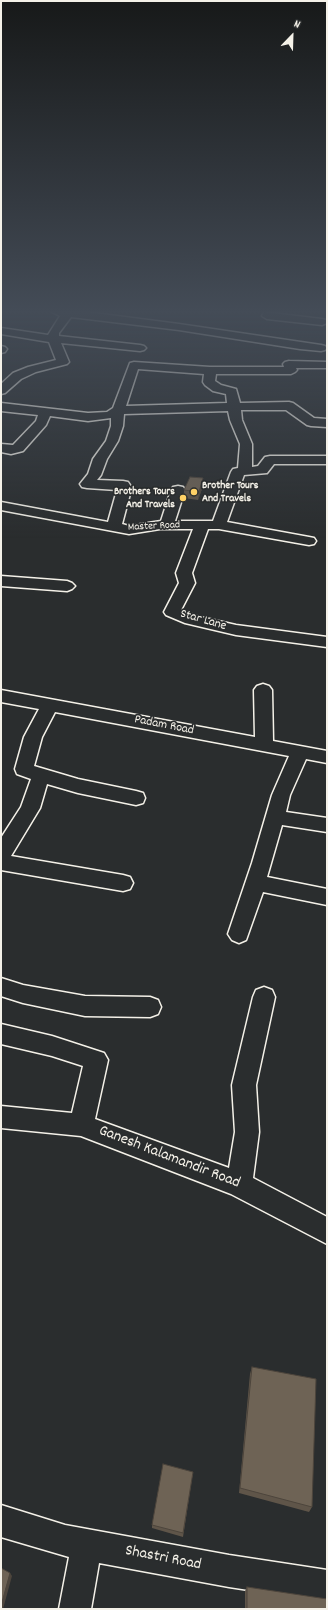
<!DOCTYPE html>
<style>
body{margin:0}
#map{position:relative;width:328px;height:1610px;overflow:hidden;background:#2a2d2e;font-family:Dekko,sans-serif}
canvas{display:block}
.frame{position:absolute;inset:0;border:2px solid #f4f1e8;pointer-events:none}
.north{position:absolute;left:272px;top:16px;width:40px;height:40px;-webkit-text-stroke:3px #2a2d2e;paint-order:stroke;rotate:23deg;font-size:11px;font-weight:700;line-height:16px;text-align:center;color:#f4f1e8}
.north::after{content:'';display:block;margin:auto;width:14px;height:18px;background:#f4f1e8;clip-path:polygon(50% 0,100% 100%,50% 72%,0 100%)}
</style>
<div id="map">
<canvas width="328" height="1610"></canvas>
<div class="frame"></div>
<div class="north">N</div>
</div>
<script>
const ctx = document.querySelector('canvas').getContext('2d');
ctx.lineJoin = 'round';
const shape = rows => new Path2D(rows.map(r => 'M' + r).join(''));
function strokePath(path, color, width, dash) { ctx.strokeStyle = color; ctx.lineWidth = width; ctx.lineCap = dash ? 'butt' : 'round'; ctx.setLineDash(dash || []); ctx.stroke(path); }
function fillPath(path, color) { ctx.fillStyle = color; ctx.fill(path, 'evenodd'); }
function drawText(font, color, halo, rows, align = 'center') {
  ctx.font = font + ' Dekko,sans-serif'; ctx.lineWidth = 3.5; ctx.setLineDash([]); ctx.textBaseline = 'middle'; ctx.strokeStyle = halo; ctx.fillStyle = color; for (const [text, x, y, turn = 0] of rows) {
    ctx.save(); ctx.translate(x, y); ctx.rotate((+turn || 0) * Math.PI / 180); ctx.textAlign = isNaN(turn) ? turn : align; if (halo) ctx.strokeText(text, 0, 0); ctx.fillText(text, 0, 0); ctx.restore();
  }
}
const minor = shape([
 [52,312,87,312,179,324,321,345,325,346,327,348,325,350,321,351,300,349,179,330,71,317,59,333,59,336,140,345,144,346,146,348,144,350,140,351,61,343,69,362,67,364,36,372,21,379,5,393,1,394,1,384,13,373,28,367,56,360,49,342,1,334,1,328,48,335,60,316,52,312],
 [264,312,322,319,326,320,327,323,322,325,267,319,262,316,264,312],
 [1,346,5,347,7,349,5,352,1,353,1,346],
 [289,361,327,362,327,368,296,368,297,370,295,372,291,374,216,374,215,381,221,385,236,389,240,403,289,402,293,403,314,418,327,419,327,427,311,426,307,425,286,410,241,410,242,420,252,444,252,467,258,466,265,457,270,456,327,456,327,464,274,464,267,473,244,475,227,522,309,537,314,538,316,541,314,544,309,545,219,529,208,529,192,573,195,583,181,610,196,616,236,625,327,637,327,647,236,635,185,623,166,615,164,612,179,583,176,573,193,529,160,529,129,534,1,510,1,502,108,522,117,490,87,488,82,487,80,484,88,474,93,459,106,441,111,426,111,418,88,421,50,416,46,425,23,451,11,454,1,452,1,444,13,445,36,421,38,415,1,411,1,403,88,413,107,412,113,408,130,363,134,362,210,367,284,367,283,364,285,362,289,361],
 [138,369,204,374,203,382,205,385,213,391,226,394,227,403,126,406,138,369],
 [228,411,230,420,240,444,238,468,233,469,231,472,213,521,175,521,185,490,183,487,178,486,173,487,171,490,161,521,129,526,122,524,131,490,130,485,128,482,123,481,97,480,101,475,107,459,118,441,123,426,124,414,228,411],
 [1,576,67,581,72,583,75,586,72,589,67,591,1,586,1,576],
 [263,684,269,686,272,690,273,741,327,751,327,763,306,759,290,795,286,812,327,818,327,832,282,825,267,877,327,889,327,905,263,892,246,940,239,943,232,940,228,934,252,863,272,795,289,756,55,712,42,737,34,766,78,779,136,791,143,793,145,798,143,803,136,805,78,793,47,784,40,808,11,856,123,875,130,877,133,883,130,889,123,891,1,870,1,838,21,807,31,779,17,774,15,769,24,737,39,709,1,702,1,690,255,737,254,690,257,686,263,684],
 [1,978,23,985,85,996,150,997,158,1000,161,1007,158,1014,150,1017,85,1016,23,1003,1,996,1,978],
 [264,987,272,990,275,997,256,1085,259,1132,253,1178,327,1217,327,1244,231,1194,81,1136,1,1128,1,1106,72,1113,83,1066,52,1056,1,1044,1,1024,52,1036,104,1053,108,1060,95,1119,229,1168,235,1132,232,1085,253,997,256,990,264,987],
 [1,1505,65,1525,229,1555,327,1570,327,1602,229,1587,99,1563,91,1609,59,1609,69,1557,1,1537,1,1505]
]);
strokePath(minor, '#f4f1e8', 3);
fillPath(minor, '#2a2d2e');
fillPath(shape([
 [203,486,198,500,184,498,184,490],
 [252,1367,312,1507,309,1512,239,1493,250,1374],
 [193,1472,183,1537,152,1528,152,1525],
 [247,1587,327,1609,245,1609,245,1591]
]), '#5f5549');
fillPath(shape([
 [203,478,203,486,198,500,199,492],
 [10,1573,12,1576,3,1609,1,1609,1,1606]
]), '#4d453c');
const building = shape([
 [190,477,203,478,199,492,184,490,190,477],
 [252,1367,316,1379,312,1507,240,1488,252,1367],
 [163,1464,193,1472,183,1533,152,1525,163,1464],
 [1,1568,10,1573,1,1606,1,1568],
 [247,1587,327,1599,327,1609,247,1609,247,1587]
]);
fillPath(building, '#6e6355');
strokePath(building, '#4d453c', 1);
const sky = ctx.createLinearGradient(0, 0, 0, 538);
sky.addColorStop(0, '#171919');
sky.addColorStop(0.58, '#444c57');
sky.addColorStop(1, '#444c5700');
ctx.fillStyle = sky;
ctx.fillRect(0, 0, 328, 538);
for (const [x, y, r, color] of [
 [194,492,4,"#ffd166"],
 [183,498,4,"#ffd166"]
]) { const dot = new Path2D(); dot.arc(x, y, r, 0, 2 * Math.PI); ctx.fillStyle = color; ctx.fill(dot); strokePath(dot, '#2a2d2e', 1.5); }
drawText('bold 11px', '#f4f1e8', '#2a2d2e', [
 ["Brother Tours",202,486],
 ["And Travels",202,499],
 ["Brothers Tours",175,492,"right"],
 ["And Travels",175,505,"right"]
], 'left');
drawText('11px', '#f4f1e8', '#2a2d2e', [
 ["Master Road",154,527,-3]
]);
drawText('13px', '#f4f1e8', '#2a2d2e', [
 ["Star Lane",203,621,16],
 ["Padam Road",164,726,11]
]);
drawText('16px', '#f4f1e8', '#2a2d2e', [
 ["Ganesh Kalamandir Road",169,1158,21],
 ["Shastri Road",163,1559,11]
]);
</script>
